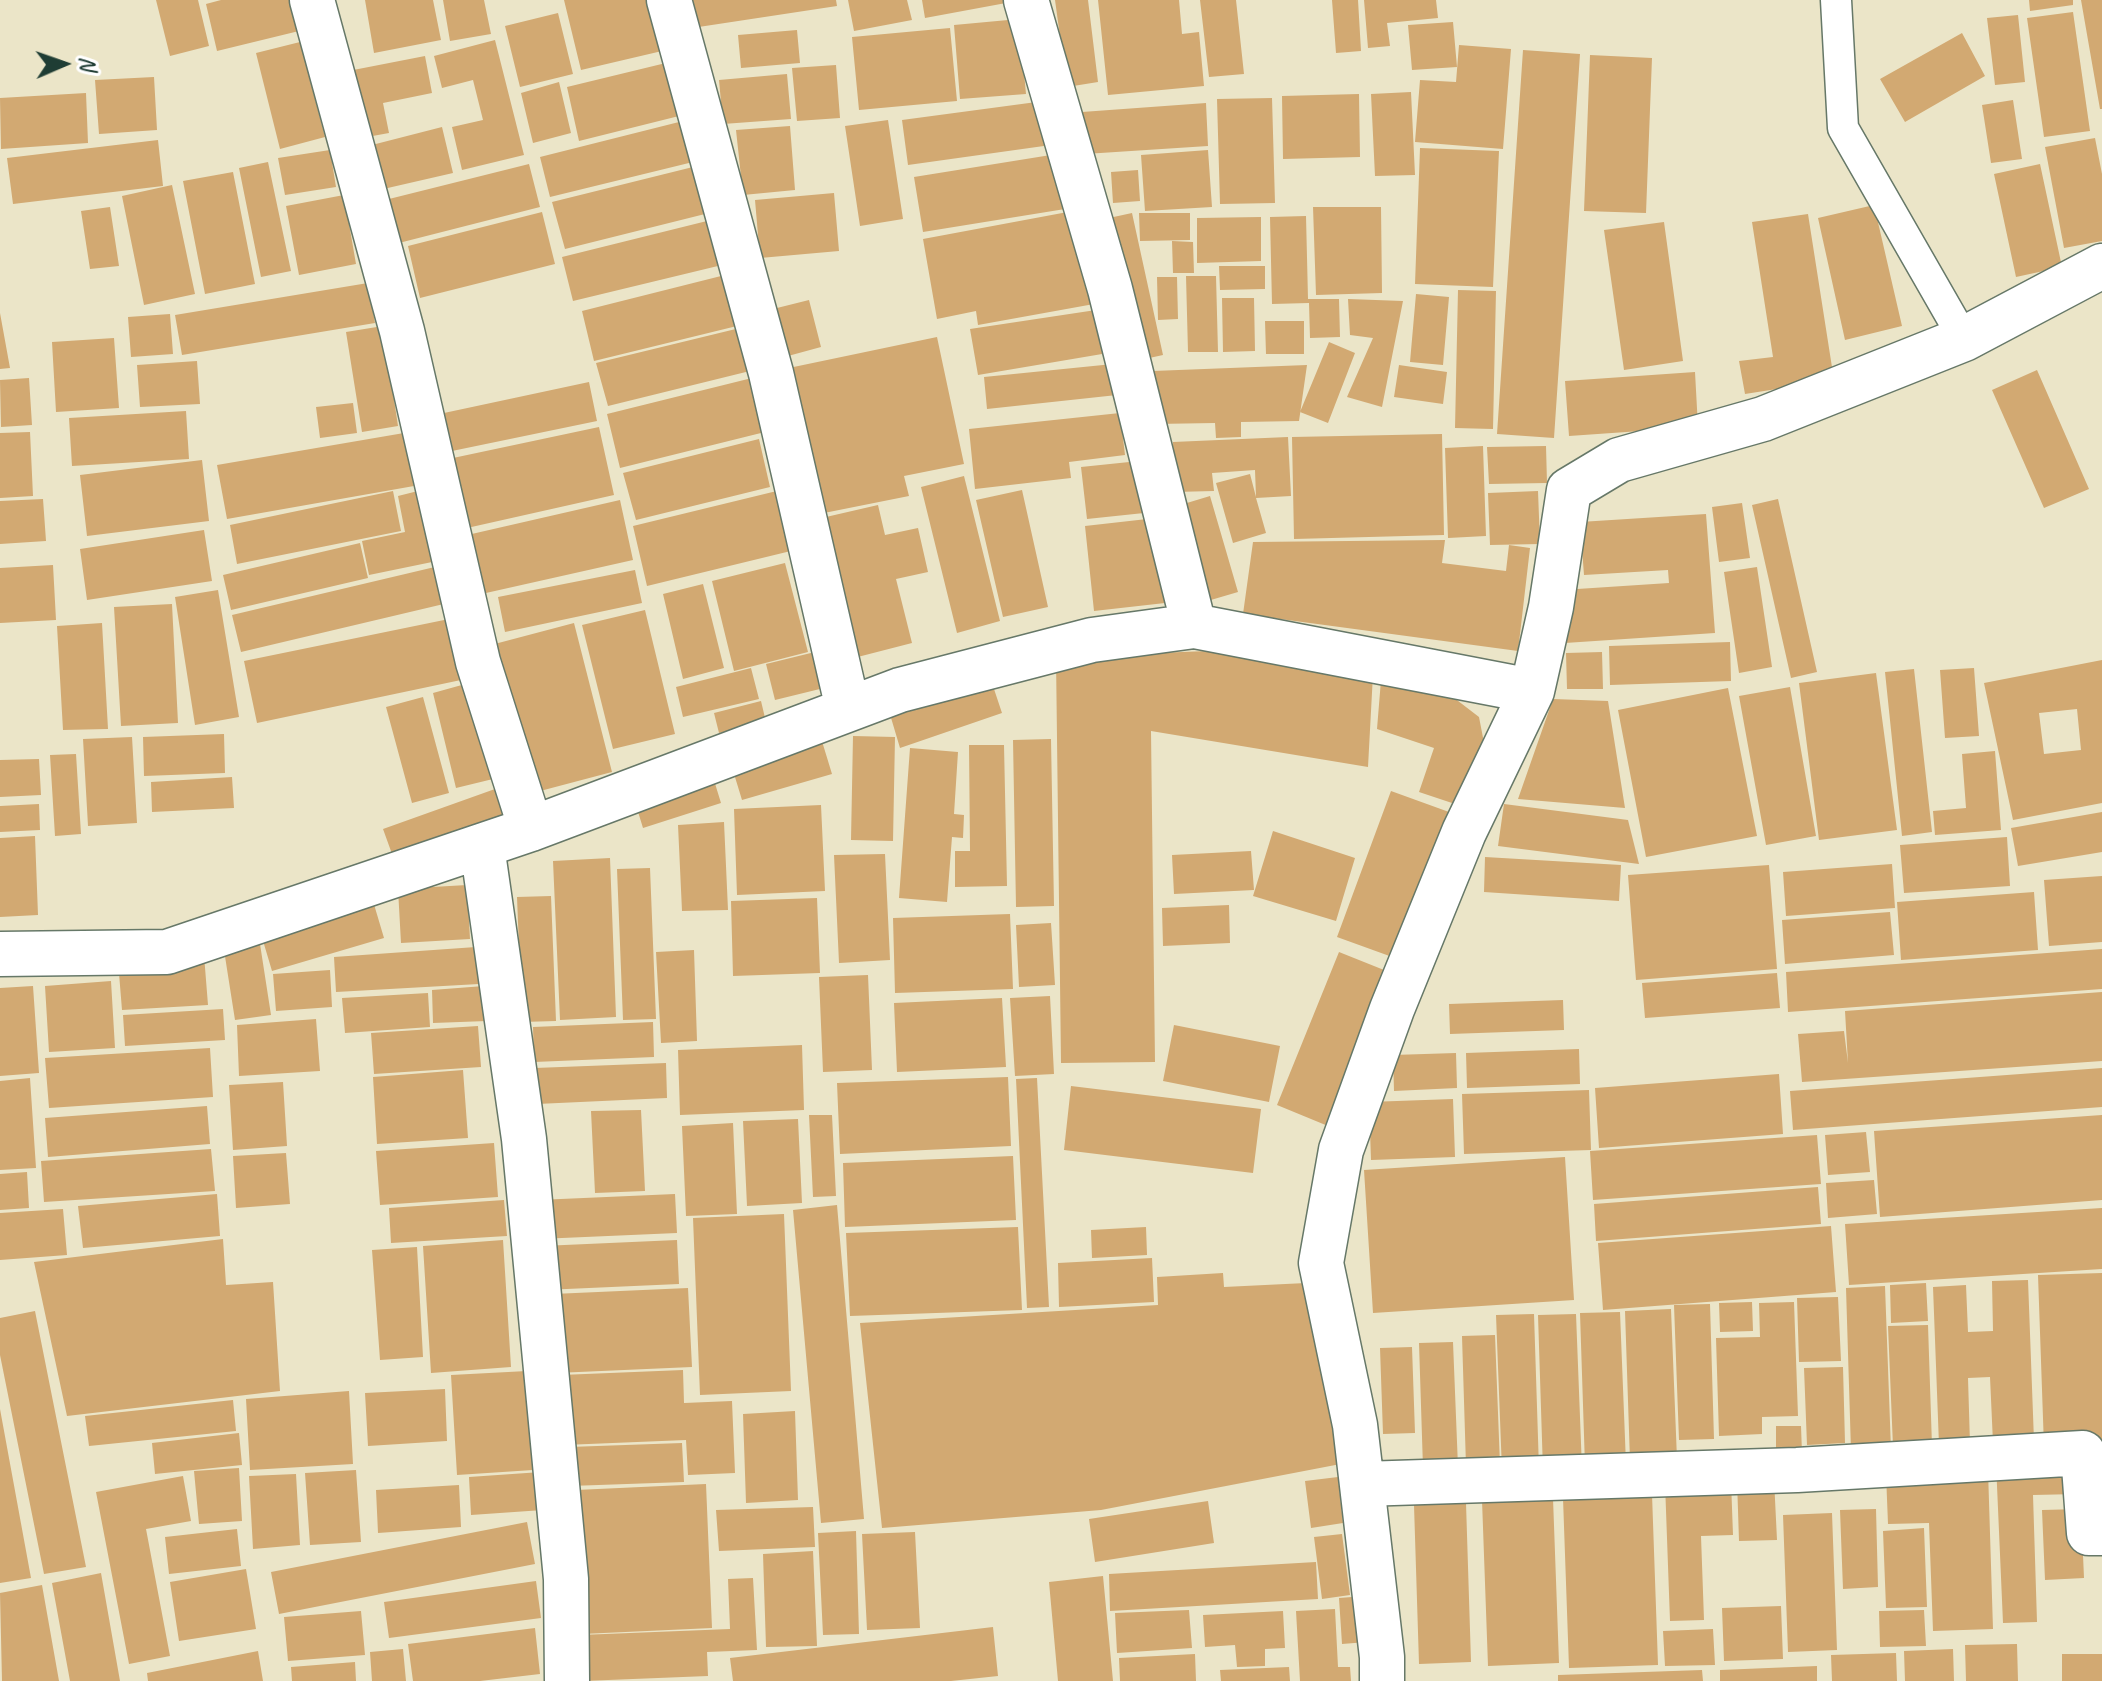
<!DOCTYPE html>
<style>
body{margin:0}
#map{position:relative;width:2102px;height:1681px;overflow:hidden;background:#ebe5c8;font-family:Caveat,sans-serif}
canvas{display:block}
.north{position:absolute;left:24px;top:24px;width:80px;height:80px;-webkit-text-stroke:6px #fff;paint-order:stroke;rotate:88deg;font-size:22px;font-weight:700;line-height:32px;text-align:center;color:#1f3d34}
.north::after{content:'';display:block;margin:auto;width:28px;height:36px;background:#1f3d34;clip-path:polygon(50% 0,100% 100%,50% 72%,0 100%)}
</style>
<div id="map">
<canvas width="2102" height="1681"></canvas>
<div class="north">N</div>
</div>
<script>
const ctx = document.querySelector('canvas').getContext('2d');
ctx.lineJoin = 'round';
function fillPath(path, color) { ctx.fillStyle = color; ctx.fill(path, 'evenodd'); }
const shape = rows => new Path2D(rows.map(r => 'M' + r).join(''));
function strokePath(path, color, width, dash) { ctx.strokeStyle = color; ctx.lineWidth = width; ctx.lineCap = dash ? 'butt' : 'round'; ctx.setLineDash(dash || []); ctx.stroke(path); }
fillPath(shape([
 [156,0,198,0,209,46,170,56],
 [221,0,292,0,299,31,217,51,206,4],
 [365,0,433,0,441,40,374,53],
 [443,0,484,0,491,34,450,41],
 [564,0,650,0,662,51,581,70],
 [688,0,836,0,837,6,692,28],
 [848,0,907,0,912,20,854,31],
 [922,0,1006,0,1006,3,925,18],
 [1055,0,1088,0,1098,82,1067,87],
 [1098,0,1179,0,1182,34,1199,32,1204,86,1108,95],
 [1200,0,1236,0,1244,74,1209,77],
 [1332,0,1358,0,1361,51,1336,53],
 [1364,0,1436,0,1438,18,1387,23,1390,46,1368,48],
 [2029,0,2073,0,2073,5,2030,11],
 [2081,0,2102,0,2102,109,2100,109],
 [2073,12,2090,131,2044,137,2027,18],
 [558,13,573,74,520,87,505,26],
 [2018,15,2025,82,1995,85,1987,18],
 [1019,19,1026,94,960,99,954,25],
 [1453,22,1457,67,1412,70,1408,25],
 [950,28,957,101,859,110,852,37],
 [797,30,800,63,741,68,738,35],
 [1962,33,1985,76,1905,122,1880,79],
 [495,40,524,155,462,170,452,127,483,120,473,80,442,88,434,56],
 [300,42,325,137,280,149,256,53],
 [1459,45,1511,49,1503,149,1415,142,1420,80,1456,82],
 [1523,50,1580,54,1554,438,1497,434],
 [1590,55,1652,58,1646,213,1584,211],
 [425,56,432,93,383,103,389,133,356,139,343,72],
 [670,62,683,115,579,141,567,87],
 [836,65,840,118,797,121,792,68],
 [787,74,791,119,723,124,719,80],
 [154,77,157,130,99,134,95,80],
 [559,82,571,133,533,143,521,93],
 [1411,92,1415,175,1375,176,1371,94],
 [86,93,88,143,1,149,0,98],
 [1359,94,1360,157,1283,159,1282,96],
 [1272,98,1275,203,1220,204,1217,99],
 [2013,100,2022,159,1991,163,1982,105],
 [1044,101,1051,145,908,165,902,120],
 [1206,103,1208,146,1085,154,1082,112],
 [888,120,903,219,860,226,845,126],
 [683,121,693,162,550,197,540,157],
 [790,126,795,190,743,195,736,130],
 [442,127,453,173,379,190,368,146],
 [2095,138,2102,174,2102,241,2064,248,2045,147],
 [158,140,163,186,13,204,7,158],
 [1420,148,1499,151,1493,287,1415,284],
 [330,150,336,187,285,195,278,158],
 [1208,150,1212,207,1145,211,1141,155],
 [1057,154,1065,209,923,232,914,177],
 [268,162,291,271,261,277,239,168],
 [529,164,540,207,391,245,381,201],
 [2040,164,2062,267,2016,277,1994,174],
 [697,166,709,213,565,249,552,202],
 [1138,170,1140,201,1113,203,1111,172],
 [233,172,255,284,205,294,183,181],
 [172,185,195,294,144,305,122,196],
 [834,193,839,251,760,258,755,200],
 [344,195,356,264,299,275,286,206],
 [1874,205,1902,326,1845,340,1818,218],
 [110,207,119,266,90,269,81,211],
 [1313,207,1381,207,1382,293,1316,295],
 [1073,211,1094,304,978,325,976,311,937,319,923,239],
 [542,212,555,264,420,298,408,246],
 [1132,213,1163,355,1140,360,1109,218],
 [1139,213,1190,213,1190,240,1140,241],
 [1808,214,1834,380,1745,394,1739,361,1773,357,1752,222],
 [1306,216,1308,299,1339,299,1340,337,1310,338,1309,303,1272,304,1270,217],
 [1261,217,1261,261,1197,263,1197,218],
 [711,220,722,265,573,301,562,257],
 [1664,222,1683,361,1624,370,1604,230],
 [1172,241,1193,242,1194,273,1173,273],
 [1219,266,1265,266,1265,289,1220,290],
 [729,274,741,325,594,361,582,311],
 [1186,276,1216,276,1218,352,1188,352],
 [1157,277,1177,277,1178,319,1158,320],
 [368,283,375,323,182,355,175,315],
 [1458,290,1496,291,1493,429,1455,428],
 [1416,294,1449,297,1443,365,1410,362],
 [1222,298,1254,298,1255,351,1223,352],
 [1348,299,1403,301,1382,407,1347,397,1373,338,1350,335],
 [809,300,821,347,777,359,765,311],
 [1096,310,1108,353,978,375,970,329],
 [0,313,10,368,0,369],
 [170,314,173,354,131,357,128,317],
 [1265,321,1304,321,1304,354,1266,354],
 [383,326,398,426,362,432,346,332],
 [744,327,754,370,608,406,596,363],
 [937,337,964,464,904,476,909,496,814,515,784,369],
 [114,338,119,408,56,412,52,342],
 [1329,342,1355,353,1328,423,1300,412],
 [197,361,200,404,140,407,137,365],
 [1113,364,1117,395,987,409,984,377],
 [1307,365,1299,421,1241,422,1241,437,1216,438,1215,423,1155,424,1153,371],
 [1399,365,1447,372,1443,404,1394,397],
 [2037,370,2089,489,2044,508,1992,390],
 [1695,372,1698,427,1569,436,1565,381],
 [756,377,769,431,620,468,607,414],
 [29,378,32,425,1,427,0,380],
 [589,382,597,421,452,451,444,413],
 [353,403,357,433,320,438,316,407],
 [186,411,189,459,72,466,69,418],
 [1120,413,1125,455,1069,462,1071,478,975,489,969,429],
 [599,427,614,495,467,528,453,458],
 [30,432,33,496,0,498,0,433],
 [404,433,414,486,227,519,217,465],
 [1442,434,1444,535,1294,539,1292,437],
 [1288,437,1291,496,1256,498,1266,533,1233,543,1216,483,1250,474,1256,497,1255,470,1212,473,1214,491,1174,492,1173,442],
 [759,439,770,487,636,520,623,473],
 [1483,446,1486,536,1448,538,1445,448],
 [1546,446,1547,483,1489,484,1487,447],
 [202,460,209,521,87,536,80,475],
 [1139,461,1144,513,1087,519,1081,467],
 [964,476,1000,621,957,633,921,487],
 [785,489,799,549,647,586,633,526],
 [422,490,437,561,369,575,362,541,405,532,398,496],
 [1022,490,1048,607,1003,617,976,500],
 [393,491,401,531,237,564,230,525],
 [1538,491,1540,544,1490,545,1488,493],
 [1210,496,1238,592,1204,602,1177,506],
 [43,499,46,541,0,544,0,501],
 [1778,499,1817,672,1791,678,1752,505],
 [620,500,633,560,477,595,463,536],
 [1742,503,1750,558,1719,562,1712,507],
 [878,505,885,535,918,528,928,572,896,579,912,643,846,660,813,520],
 [1706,514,1715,633,1565,643,1562,590,1669,583,1668,570,1584,575,1580,522],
 [1156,518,1165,603,1094,611,1085,526],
 [204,530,212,581,87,600,80,549],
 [1445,540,1442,563,1506,571,1509,545,1530,548,1518,651,1243,614,1253,542],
 [360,543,368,578,231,610,223,575],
 [785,563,808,652,734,671,712,581],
 [53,565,56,620,0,623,0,568],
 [439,566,448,603,241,652,232,615],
 [1757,567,1772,667,1739,673,1724,572],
 [635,570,642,603,505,632,498,597],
 [703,584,724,668,683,679,663,594],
 [218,590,239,717,195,725,175,597],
 [172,604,178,723,121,726,114,607],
 [645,610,675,734,613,749,582,625],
 [449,619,461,680,257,723,244,661],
 [102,623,108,729,63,730,57,626],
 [574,623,612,772,525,795,487,646],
 [1730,642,1731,681,1610,685,1609,646],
 [1233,650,1373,674,1368,767,1151,731,1155,1062,1061,1063,1056,657],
 [819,651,828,687,775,700,766,664],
 [1602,652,1603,689,1567,689,1566,653],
 [2102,660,2102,803,2013,820,1984,683],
 [2077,709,2081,750,2044,754,2039,713],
 [751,668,759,699,683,717,676,687],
 [1974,668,1979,736,1945,738,1940,670],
 [1914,669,1932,832,1902,836,1885,672],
 [1876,673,1897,830,1819,840,1799,683],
 [990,677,1002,713,900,748,889,711],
 [1381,680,1449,694,1479,717,1485,748,1458,805,1419,792,1434,748,1377,729],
 [469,683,493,779,456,788,433,693],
 [1790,687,1816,836,1766,845,1739,696],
 [1728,688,1757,836,1646,857,1618,710],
 [423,697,449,793,412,803,386,707],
 [1553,699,1608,701,1625,808,1518,799],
 [761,701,766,722,719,733,714,713],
 [224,734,225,773,144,776,143,737],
 [853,736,895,737,893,841,851,840],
 [132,737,137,823,88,826,83,739],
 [821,738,832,774,742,800,731,764],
 [1051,739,1054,906,1016,907,1013,740],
 [969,745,1004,745,1007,886,955,887,955,851,970,851],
 [910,748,958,752,954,814,964,815,963,838,952,837,947,902,899,898],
 [1995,751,2001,830,1935,835,1933,811,1966,808,1962,754],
 [76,754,81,834,55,836,50,755],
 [39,759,41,795,0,797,0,760],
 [232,777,234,808,152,812,151,782],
 [713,777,721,803,643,828,635,802],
 [495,789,508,825,396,865,383,829],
 [1391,791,1449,812,1395,958,1337,937],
 [39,804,40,830,0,832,0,806],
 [1504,804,1628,820,1639,864,1498,846],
 [821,805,825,891,737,895,734,809],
 [2102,812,2102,852,2018,866,2011,828],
 [724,822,728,910,682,911,678,825],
 [1273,831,1355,858,1336,921,1253,896],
 [35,836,38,915,0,917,0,838],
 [2007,837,2010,886,1904,893,1900,845],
 [1251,851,1254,890,1174,894,1172,855],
 [885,854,890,960,839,963,834,855],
 [1485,857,1621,865,1619,901,1484,892],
 [610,858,616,1017,560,1020,553,861],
 [1892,864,1895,908,1786,916,1783,872],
 [1769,865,1777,969,1636,980,1628,875],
 [650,868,656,1019,623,1020,617,869],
 [2102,876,2102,942,2049,946,2044,880],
 [467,885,470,939,401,943,398,889],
 [2034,892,2038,950,1901,960,1897,902],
 [551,896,556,1021,522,1022,517,897],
 [817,898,820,973,733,976,731,901],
 [373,901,384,938,272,971,261,934],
 [1229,905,1230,943,1163,946,1162,908],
 [1890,912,1894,955,1785,964,1782,920],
 [1010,914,1013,989,895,993,893,918],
 [1051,923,1055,985,1019,987,1016,925],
 [260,944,271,1015,235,1020,224,950],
 [476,947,479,984,336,992,334,957],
 [2102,949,2102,989,1788,1012,1786,972],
 [694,950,697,1041,661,1043,656,952],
 [1339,952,1389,972,1328,1126,1277,1105],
 [204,955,208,1005,122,1010,118,961],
 [330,970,332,1007,276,1011,273,974],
 [1777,973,1780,1008,1645,1018,1642,983],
 [868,975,872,1070,823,1072,819,977],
 [111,981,115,1048,49,1052,45,986],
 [33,986,39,1073,0,1076,0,988],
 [484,986,487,1021,433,1023,432,990],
 [2102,992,2102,1061,1802,1082,1798,1034,1844,1031,1848,1063,1845,1011],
 [428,993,430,1027,345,1033,342,998],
 [1050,996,1054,1074,1015,1076,1010,998],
 [1002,998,1006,1067,897,1072,894,1003],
 [1563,1000,1564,1030,1450,1034,1449,1004],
 [223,1009,225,1040,125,1046,123,1015],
 [316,1019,320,1071,239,1076,237,1025],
 [653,1022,654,1057,534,1062,533,1027],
 [1174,1025,1280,1046,1269,1102,1163,1081],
 [478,1026,481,1067,374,1074,371,1033],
 [802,1045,804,1110,680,1115,678,1050],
 [210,1048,213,1097,49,1108,45,1058],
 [1579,1049,1580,1084,1467,1088,1466,1053],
 [1456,1053,1457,1088,1394,1091,1393,1055],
 [666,1063,667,1098,537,1104,535,1068],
 [2102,1068,2102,1107,1793,1130,1790,1091],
 [463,1070,468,1138,377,1144,373,1077],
 [1779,1074,1783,1134,1599,1148,1595,1088],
 [1008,1077,1011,1146,840,1154,837,1083],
 [30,1078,36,1168,0,1170,0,1081],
 [1037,1078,1049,1307,1027,1308,1016,1079],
 [283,1082,287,1146,233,1150,229,1085],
 [1071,1086,1261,1109,1253,1173,1064,1150],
 [1589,1090,1591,1150,1464,1154,1462,1094],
 [1453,1099,1455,1157,1371,1160,1369,1102],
 [207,1106,210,1144,48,1157,45,1118],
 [641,1110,645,1191,595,1193,591,1111],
 [809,1115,832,1115,836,1196,813,1197],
 [2102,1115,2102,1200,1880,1217,1874,1131],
 [798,1119,802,1203,747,1206,743,1121],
 [733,1123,737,1214,686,1216,682,1126],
 [1866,1132,1870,1172,1828,1175,1825,1135],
 [1817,1135,1821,1184,1593,1200,1590,1151],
 [494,1143,498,1197,380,1205,376,1151],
 [211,1149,215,1191,44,1202,41,1161],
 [286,1153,290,1204,236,1208,233,1156],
 [1013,1156,1016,1220,845,1227,843,1163],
 [1565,1157,1574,1300,1373,1313,1364,1170],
 [27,1172,29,1208,0,1210,0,1174],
 [1874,1180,1877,1214,1828,1218,1826,1183],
 [1818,1187,1821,1224,1596,1241,1594,1204],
 [217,1194,220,1236,83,1248,78,1206],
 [675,1194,677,1233,539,1239,538,1200],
 [504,1200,507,1236,391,1243,389,1208],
 [837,1205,864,1519,821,1523,793,1210],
 [2102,1208,2102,1269,1849,1285,1845,1224],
 [63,1209,67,1255,0,1260,0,1213],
 [784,1214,791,1391,700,1395,693,1218],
 [1831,1226,1836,1292,1603,1310,1598,1243],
 [1018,1227,1022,1310,850,1316,846,1233],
 [1146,1227,1147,1255,1092,1258,1091,1230],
 [223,1239,226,1285,273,1282,280,1391,67,1416,34,1262],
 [503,1240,511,1367,431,1373,423,1246],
 [677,1240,679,1284,544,1290,542,1246],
 [417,1247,423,1357,380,1360,372,1250],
 [1152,1258,1154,1302,1059,1307,1058,1263],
 [1223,1273,1224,1287,1306,1283,1351,1462,1101,1510,882,1528,860,1323,1158,1305,1157,1277],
 [2102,1273,2102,1445,2044,1447,2038,1275],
 [2028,1280,2034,1441,1993,1443,1990,1377,1968,1378,1970,1444,1939,1445,1933,1287,1966,1285,1968,1332,1993,1331,1992,1281],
 [1926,1283,1928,1321,1891,1323,1890,1285],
 [1885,1286,1891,1450,1851,1451,1846,1288],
 [688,1288,692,1367,556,1373,553,1294],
 [1838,1297,1841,1361,1799,1362,1797,1298],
 [1752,1302,1753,1331,1720,1332,1719,1303],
 [1794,1302,1798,1416,1762,1417,1762,1434,1719,1436,1716,1338,1760,1337,1759,1303],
 [1710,1304,1714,1439,1679,1440,1674,1305],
 [1671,1309,1677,1459,1630,1461,1625,1311],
 [35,1311,86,1567,44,1574,0,1355,0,1318],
 [1620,1312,1626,1464,1585,1466,1580,1313],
 [1534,1314,1539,1469,1502,1471,1496,1315],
 [1576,1314,1582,1469,1543,1471,1538,1315],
 [1928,1325,1932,1446,1893,1447,1888,1326],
 [1495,1335,1500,1465,1466,1466,1462,1336],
 [1453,1342,1458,1467,1423,1468,1419,1343],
 [1412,1347,1415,1433,1383,1434,1380,1348],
 [1843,1367,1845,1443,1807,1445,1804,1368],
 [683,1370,684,1403,732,1401,735,1473,688,1475,686,1440,564,1445,561,1375],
 [527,1371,533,1470,457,1475,451,1375],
 [445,1389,447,1441,368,1446,365,1393],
 [349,1391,353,1464,250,1470,246,1399],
 [233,1400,236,1431,89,1446,85,1416],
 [0,1409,31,1578,0,1583],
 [795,1411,798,1500,746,1503,743,1414],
 [1776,1426,1801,1426,1802,1453,1776,1454],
 [239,1433,242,1465,155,1474,152,1443],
 [682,1443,684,1482,570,1486,569,1447],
 [2077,1460,2078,1494,2033,1495,2037,1622,2003,1623,1996,1463],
 [239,1468,242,1521,199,1524,194,1471],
 [356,1470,361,1542,310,1545,305,1473],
 [1988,1470,1993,1629,1933,1631,1929,1523,1888,1524,1886,1474],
 [541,1472,543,1510,471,1515,469,1477],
 [296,1474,300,1545,253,1549,249,1476],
 [183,1476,191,1521,146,1529,170,1656,129,1664,96,1492],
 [1338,1477,1343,1523,1311,1528,1305,1481],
 [1774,1479,1777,1540,1739,1541,1737,1480],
 [1731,1481,1733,1535,1701,1536,1704,1620,1670,1621,1665,1483],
 [706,1484,712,1628,582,1634,576,1490],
 [459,1485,461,1527,378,1533,376,1490],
 [1652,1494,1658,1665,1569,1668,1563,1498],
 [1553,1498,1559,1663,1488,1666,1482,1500],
 [1208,1501,1214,1543,1095,1562,1089,1519],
 [1466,1503,1471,1662,1419,1664,1414,1505],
 [813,1507,815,1547,719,1551,716,1510],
 [1876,1509,1878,1587,1843,1589,1840,1510],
 [2081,1509,2084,1578,2045,1580,2042,1510],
 [1832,1513,1837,1650,1788,1652,1783,1515],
 [527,1522,535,1564,279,1614,271,1572],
 [1924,1528,1927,1607,1886,1608,1883,1531],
 [237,1529,241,1566,169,1574,165,1537],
 [856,1531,859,1634,823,1635,818,1533],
 [915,1532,920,1628,867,1630,862,1534],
 [1342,1534,1350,1595,1322,1599,1314,1537],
 [813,1551,817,1646,766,1647,763,1554],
 [1316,1562,1318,1599,1110,1611,1109,1574],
 [246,1569,256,1629,179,1641,170,1582],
 [101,1573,120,1681,70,1681,52,1583],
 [1103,1576,1113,1681,1058,1681,1049,1582],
 [753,1578,757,1650,707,1652,708,1676,583,1681,580,1635,730,1629,728,1579],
 [536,1581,541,1618,389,1638,384,1602],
 [42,1585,59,1681,2,1681,0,1593],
 [1365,1596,1367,1642,1342,1644,1339,1598],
 [1781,1606,1783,1659,1724,1661,1722,1608],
 [1335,1609,1338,1667,1350,1667,1351,1681,1300,1681,1296,1611],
 [1189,1610,1192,1648,1117,1653,1115,1613],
 [1924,1610,1926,1646,1880,1647,1879,1611],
 [361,1611,365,1655,288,1661,284,1617],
 [1283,1611,1285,1648,1265,1649,1265,1666,1237,1667,1235,1645,1205,1647,1203,1615],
 [993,1627,998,1676,951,1681,733,1681,730,1658],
 [535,1628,540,1674,480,1681,413,1681,408,1644],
 [1713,1629,1715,1665,1665,1666,1663,1631],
 [2017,1644,2018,1681,1966,1681,1965,1645],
 [403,1649,406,1681,372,1681,370,1652],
 [1953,1649,1954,1681,1905,1681,1904,1651],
 [258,1651,263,1681,148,1681,147,1673],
 [1896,1653,1897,1681,1832,1681,1831,1655],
 [1195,1654,1196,1681,1120,1681,1119,1658],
 [2062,1654,2102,1654,2102,1681,2062,1681],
 [355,1662,356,1681,292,1681,291,1667],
 [1817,1666,1817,1681,1720,1681,1720,1670],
 [1289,1667,1290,1681,1221,1681,1220,1670],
 [1702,1670,1703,1681,1558,1681,1558,1675]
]), '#d2a972');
const service = shape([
 [1836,0,1843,128,1964,339]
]);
const minor = shape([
 [312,0,402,331,478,662,531,829],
 [669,0,771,373,848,709],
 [1026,0,1110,289,1194,626],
 [482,846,524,1139,566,1579,567,1681],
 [0,954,167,952,531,829,900,690,1092,640,1194,626,1532,691,1551,607,1569,490,1619,460,1763,419,1964,339,2102,266],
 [1362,1484,1797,1470,2083,1453,2089,1533,2102,1533],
 [1382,1681,1382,1657,1355,1425,1321,1263,1341,1150,1392,1009,1464,832,1532,691]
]);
strokePath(service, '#667868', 33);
strokePath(minor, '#667868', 47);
strokePath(service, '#fff', 30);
strokePath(minor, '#fff', 44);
</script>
